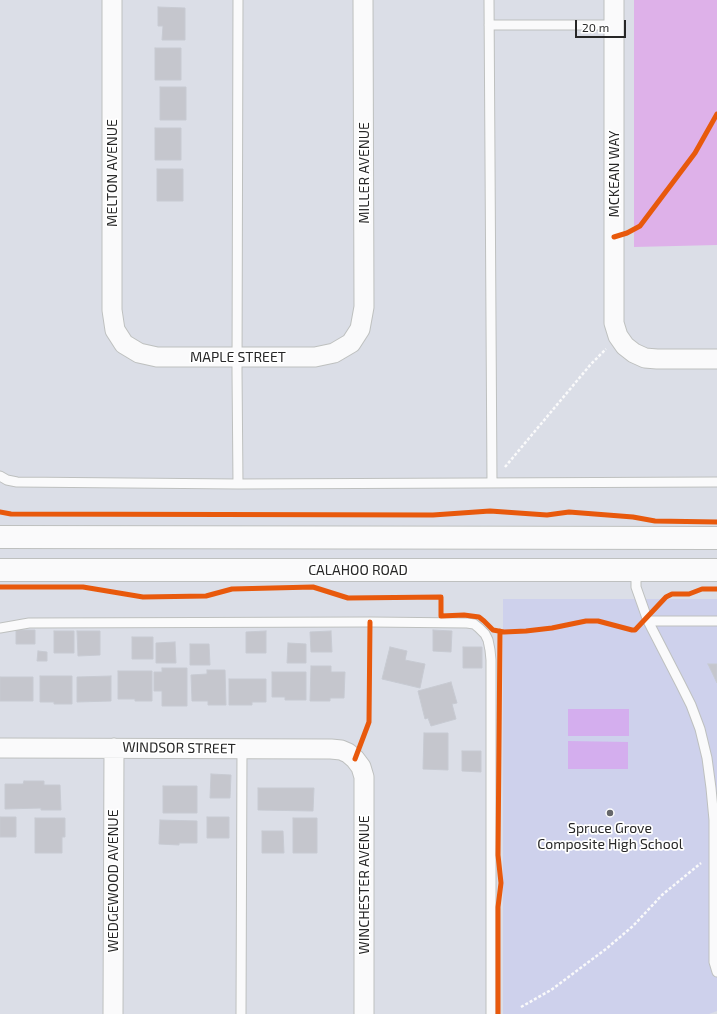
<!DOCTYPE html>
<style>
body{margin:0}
#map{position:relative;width:717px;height:1014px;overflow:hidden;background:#dbdee7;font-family:"Exo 2",sans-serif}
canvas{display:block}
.scale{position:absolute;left:575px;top:20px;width:51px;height:18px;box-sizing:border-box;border:2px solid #272727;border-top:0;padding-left:5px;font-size:12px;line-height:14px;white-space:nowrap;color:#272727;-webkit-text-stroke:3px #fff;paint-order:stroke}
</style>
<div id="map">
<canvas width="717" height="1014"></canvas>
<div class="scale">20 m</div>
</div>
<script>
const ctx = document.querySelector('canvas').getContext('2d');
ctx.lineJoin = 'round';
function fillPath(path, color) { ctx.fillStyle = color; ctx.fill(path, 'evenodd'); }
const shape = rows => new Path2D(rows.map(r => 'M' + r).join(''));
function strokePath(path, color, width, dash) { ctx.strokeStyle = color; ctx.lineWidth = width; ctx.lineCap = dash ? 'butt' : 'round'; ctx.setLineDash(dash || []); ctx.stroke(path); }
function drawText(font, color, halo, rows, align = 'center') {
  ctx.font = font + ' "Exo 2",sans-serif'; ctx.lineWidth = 3.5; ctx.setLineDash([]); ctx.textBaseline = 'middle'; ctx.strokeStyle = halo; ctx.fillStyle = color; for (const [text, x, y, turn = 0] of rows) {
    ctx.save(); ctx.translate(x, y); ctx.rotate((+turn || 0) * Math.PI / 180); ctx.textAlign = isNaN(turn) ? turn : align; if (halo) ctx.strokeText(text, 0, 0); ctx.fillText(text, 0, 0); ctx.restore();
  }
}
fillPath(shape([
 [503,599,717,599,717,1011,709,1014,503,1014]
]), '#ced1ec');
fillPath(shape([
 [634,0,717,0,717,245,634,247]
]), '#deb1e9');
fillPath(shape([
 [568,709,629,709,629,736,568,736],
 [568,741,628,742,628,769,568,769]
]), '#d4aeee');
const building = shape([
 [158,7,185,8,185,40,162,40,163,26,158,26,158,7],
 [155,48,181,48,181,80,155,80,155,48],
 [160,87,186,87,186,120,160,120,160,87],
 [155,128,181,128,181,160,155,160,155,128],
 [157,169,183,169,183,201,157,201,157,169],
 [16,630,35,630,35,644,16,644,16,630],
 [433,630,452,631,451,652,433,651,433,630],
 [54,631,74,631,74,653,54,653,54,631],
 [77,631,100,631,100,655,78,656,77,631],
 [266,631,266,653,246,653,246,632,266,631],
 [331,631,332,652,311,652,310,632,331,631],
 [132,637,153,637,153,659,132,659,132,637],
 [175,642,176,663,156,663,156,643,175,642],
 [288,643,306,644,306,663,287,663,288,643],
 [190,644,209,644,210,665,190,665,190,644],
 [390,647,407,651,405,660,425,664,420,688,382,679,390,647],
 [463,647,482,647,482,668,463,668,463,647],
 [38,651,47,652,47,661,37,661,38,651],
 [708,664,717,664,717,683,708,664],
 [311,666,331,666,331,672,345,672,344,698,330,698,330,701,310,701,311,666],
 [162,668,187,668,187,706,162,706,162,691,154,691,154,672,162,672,162,668],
 [207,670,225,670,226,705,208,705,208,701,192,701,191,675,207,674,207,670],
 [118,671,152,671,152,701,135,701,135,699,118,699,118,671],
 [272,672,306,672,306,700,285,700,285,697,272,697,272,672],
 [40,676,72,676,72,704,54,704,54,702,40,702,40,676],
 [111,676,111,701,77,702,77,677,111,676],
 [0,677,33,677,33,701,0,701,0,677],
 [229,679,266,679,266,702,252,702,252,705,229,705,229,679],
 [451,682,457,703,452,704,456,719,431,726,428,718,425,719,418,691,451,682],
 [424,733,448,733,448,770,423,769,424,733],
 [462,751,481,751,481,772,462,771,462,751],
 [211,774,231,775,230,798,210,798,211,774],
 [24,781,44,781,44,785,60,785,61,810,41,810,41,808,5,809,5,784,23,784,24,781],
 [163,786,197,786,197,813,163,813,163,786],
 [258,788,314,788,313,811,258,810,258,788],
 [0,817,16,817,16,837,0,837,0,817],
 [207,817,229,817,229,838,207,838,207,817],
 [35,818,65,818,65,837,62,837,62,853,35,853,35,818],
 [293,818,317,818,317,853,293,853,293,818],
 [160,820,197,821,197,843,179,843,179,845,159,844,160,820],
 [262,831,283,831,284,853,262,853,262,831]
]);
fillPath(building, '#c5c6cd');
strokePath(building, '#c7cad2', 1);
const lane = shape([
 [238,0,237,371,238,484],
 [489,0,492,482],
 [489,25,614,25],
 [0,476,7,480,17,482,238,484,717,482],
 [636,570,636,587,648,621,681,685,691,705,700,729,707,758,711,788,714,820,714,962,717,972],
 [648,621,717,621],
 [0,628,29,623,370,622,467,623,474,624,479,628,485,634,488,640,490,650,491,660,491,1014],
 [241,1014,242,749]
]);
const street = shape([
 [112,0,112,310,115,330,124,344,139,353,157,357,315,357,334,353,351,343,360,329,364,307,363,0],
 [614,0,614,323,618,336,625,346,634,353,645,358,657,359,717,359],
 [0,748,331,749,341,750,348,753,355,759,361,767,364,777,364,1014],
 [113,1014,114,748]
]);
const secondary = shape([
 [0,537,717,538],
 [0,570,717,570]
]);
strokePath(lane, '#bec0bf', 11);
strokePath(street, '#bec0bf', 21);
strokePath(secondary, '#bec0bf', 24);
strokePath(shape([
 [505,467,591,364,606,349],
 [521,1007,551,990,606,949,633,926,662,895,701,863]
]), '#fafafb', 2.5, [3, 2]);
strokePath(lane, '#fafafb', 9);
strokePath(street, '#fafafb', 19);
strokePath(secondary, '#fafafb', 22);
strokePath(shape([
 [614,237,627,233,640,226,695,153,717,114],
 [0,512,11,514,433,515,490,511,547,515,569,512,633,517,655,521,717,522],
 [0,587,83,587,143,597,206,596,232,589,313,587,348,598,441,597,441,616,464,615,479,617,484,621,493,630,504,632,526,631,552,628,586,621,598,621,632,630,635,630,666,597,672,594,689,594,702,589,717,589],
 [355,759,369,722,370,622],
 [498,1014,498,907,501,883,498,855,500,631]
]), '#e8590c', 5);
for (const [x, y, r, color] of [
 [610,813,4,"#66676a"]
]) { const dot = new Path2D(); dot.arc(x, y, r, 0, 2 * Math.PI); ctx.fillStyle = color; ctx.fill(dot); strokePath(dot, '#fff', 1.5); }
drawText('14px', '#272727', '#fff', [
 ["MELTON AVENUE",112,173,-90],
 ["MILLER AVENUE",364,173,-90],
 ["MCKEAN WAY",614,174,-90],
 ["MAPLE STREET",238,357],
 ["CALAHOO ROAD",358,570],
 ["WINDSOR STREET",179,748,1],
 ["WEDGEWOOD AVENUE",113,881,-90],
 ["WINCHESTER AVENUE",364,885,-90]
]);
drawText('14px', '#272727', '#fff', [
 ["Spruce Grove",610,828],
 ["Composite High School",610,844]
]);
</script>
